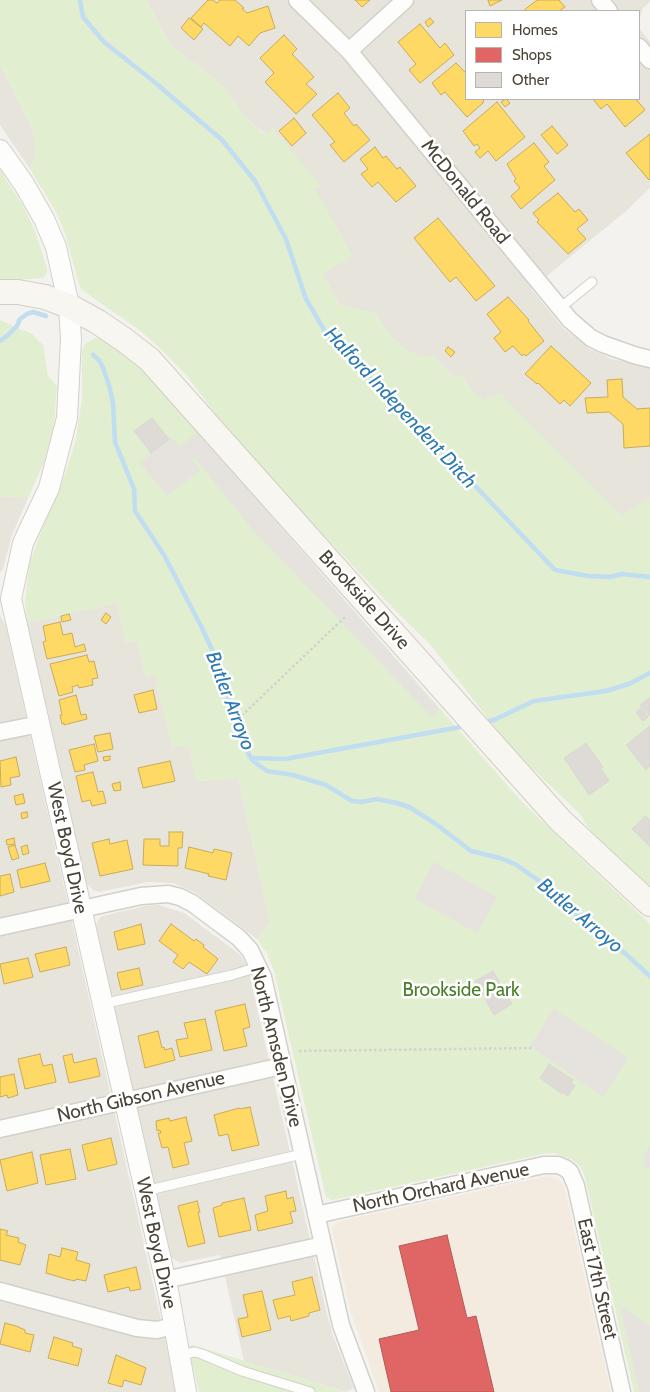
<!DOCTYPE html>
<style>
body{margin:0}
#map{position:relative;width:650px;height:1392px;overflow:hidden;background:#f4f2ee;font-family:Cabin,sans-serif}
canvas{display:block}
.legend{position:absolute;left:465px;top:10px;width:175px;height:90px;box-sizing:border-box;background:#fff;border:1px solid #b7b4b0;margin:0;padding:6px 9px;list-style:none;font-size:15px;color:#4b4439}
.legend li{display:flex;align-items:center;gap:10px;height:25px}
.legend b{width:25px;border:1px solid #b7b4b0}
</style>
<div id="map">
<canvas width="650" height="1392"></canvas>
<ul class="legend">
<li><b style="height:14px;background:#ffd966"></b>Homes</li>
<li><b style="height:14px;background:#e06666"></b>Shops</li>
<li><b style="height:14px;background:#dedbd6"></b>Other</li>
</ul>
</div>
<script>
const ctx = document.querySelector('canvas').getContext('2d');
ctx.lineJoin = 'round';
function fillPath(path, color) { ctx.fillStyle = color; ctx.fill(path, 'evenodd'); }
const shape = rows => new Path2D(rows.map(r => 'M' + r).join(''));
function strokePath(path, color, width, dash) { ctx.strokeStyle = color; ctx.lineWidth = width; ctx.lineCap = dash ? 'butt' : 'round'; ctx.setLineDash(dash || []); ctx.stroke(path); }
function drawText(font, color, halo, rows, align = 'center') {
  ctx.font = font + ' Cabin,sans-serif'; ctx.lineWidth = 5; ctx.setLineDash([]); ctx.textBaseline = 'middle'; ctx.strokeStyle = halo; ctx.fillStyle = color; for (const [text, x, y, turn = 0] of rows) {
    ctx.save(); ctx.translate(x, y); ctx.rotate((+turn || 0) * Math.PI / 180); ctx.textAlign = isNaN(turn) ? turn : align; if (halo) ctx.strokeText(text, 0, 0); ctx.fillText(text, 0, 0); ctx.restore();
  }
}
fillPath(shape([
 [146,0,650,0,650,2,643,8,639,19,639,11,466,11,466,99,639,99,639,28,650,42,650,188,626,211,531,289,564,329,590,349,612,359,650,368,650,498,622,516,500,394,484,401,473,392,463,377,452,376,435,358,419,356,406,350,390,336,376,314,340,305,322,274,315,189,320,186,273,129,267,135,248,120,220,84,171,45],
 [0,65,33,130,36,151,30,169,0,125],
 [0,496,28,498,12,535,3,569,0,573],
 [116,603,126,643,137,641,146,677,155,675,172,748,188,744,197,781,238,778,269,917,269,924,257,939,194,892,173,883,148,882,99,892,93,890,85,882,27,623],
 [0,615,6,627,177,1392,0,1392],
 [159,905,184,913,234,950,241,956,248,968,327,1314,333,1336,354,1388,346,1392,244,1361,220,1255,180,1263,170,1257,95,928,98,920,102,916,145,906]
]), '#e7e4dc');
fillPath(shape([
 [548,1176,559,1179,564,1187,611,1392,379,1392,350,1310,332,1229,334,1224,340,1221]
]), '#f3ebdf');
fillPath(shape([
 [0,0,146,0,171,45,220,84,248,120,266,135,273,128,320,185,315,189,353,256,322,274,340,305,376,314,390,336,406,350,419,356,435,358,452,376,458,374,463,377,473,392,484,401,500,394,622,516,650,498,650,890,607,850,587,826,580,814,512,749,430,644,396,611,260,468,239,445,186,375,161,349,138,329,82,290,79,284,64,230,55,210,30,169,36,151,33,130,0,65],
 [0,170,22,204,35,231,47,268,47,273,43,278,0,281],
 [0,320,32,334,43,345,48,376,57,386,54,424,49,446,44,462,28,498,0,496],
 [95,338,106,339,134,363,157,386,521,801,650,924,650,1392,634,1392,585,1177,580,1166,571,1159,554,1153,543,1154,332,1200,326,1197,274,971,267,953,257,939,269,924,269,917,238,778,197,781,188,745,172,748,155,675,146,677,137,641,126,643,116,603,27,623,25,600,30,562,44,524,61,486,69,462,76,439,82,399,82,350,86,343],
 [193,1345,345,1392,199,1392,188,1346]
]), '#e1eecf');
fillPath(shape([
 [198,432,439,709,432,717,254,531,195,458,192,461,200,470,167,496,140,463,171,437,180,447],
 [434,862,497,897,477,933,415,899],
 [554,1009,628,1058,603,1097,530,1046],
 [650,1146,650,1167,645,1168,643,1156],
 [620,1305,650,1326,650,1392,639,1392]
]), '#e6e3df');
const homes = shape([
 [208,0,213,0,217,3,220,0,235,0,244,8,242,9,247,13,268,6,275,28,260,33,249,46,238,36,230,46,204,23,201,27,191,18,208,0],
 [355,0,370,0,362,7,355,0],
 [488,0,502,0,490,6,488,0],
 [537,0,559,0,565,7,559,11,523,11,537,0],
 [189,18,203,29,194,40,181,28,189,18],
 [430,18,434,22,428,27,425,22,430,18],
 [420,24,440,48,445,43,454,55,420,83,409,70,416,64,398,42,420,24],
 [284,35,297,49,292,54,314,77,306,84,317,94,296,114,265,82,274,73,260,58,284,35],
 [456,63,466,73,466,99,484,99,483,103,467,117,445,92,441,95,432,83,456,63],
 [338,93,350,108,344,113,354,126,356,124,370,140,344,162,330,145,335,142,312,115,338,93],
 [506,99,510,103,505,107,501,102,506,99],
 [593,99,636,99,645,110,625,127,607,104,601,109,593,99],
 [497,102,525,137,496,161,488,151,480,158,475,152,480,148,477,144,474,146,463,131,497,102],
 [294,118,306,133,292,146,279,131,294,118],
 [552,126,568,145,557,154,541,135,552,126],
 [650,134,650,179,649,180,626,153,650,134],
 [534,143,549,162,544,166,555,180,521,209,511,196,520,188,514,181,516,179,507,164,534,143],
 [375,147,383,158,386,156,397,169,400,167,416,186,396,202,378,182,372,187,361,174,368,169,360,159,375,147],
 [558,193,575,212,579,209,588,220,577,229,586,239,568,254,537,222,539,220,533,213,558,193],
 [438,218,495,286,476,301,456,277,450,282,414,238,438,218],
 [508,297,529,320,528,321,544,341,526,356,524,354,522,356,513,346,505,352,494,338,501,332,487,314,508,297],
 [551,346,591,383,570,406,564,400,560,404,538,383,537,384,525,374,551,346],
 [448,347,455,352,451,357,445,351,448,347],
 [622,379,623,397,637,409,650,408,650,446,624,448,623,424,609,412,587,413,585,398,608,397,607,380,622,379],
 [106,613,111,617,106,624,101,620,106,613],
 [69,614,71,620,62,622,61,616,69,614],
 [60,622,63,635,72,633,75,647,84,644,86,651,47,659,43,642,46,641,43,626,60,622],
 [87,655,89,662,94,661,98,678,92,679,93,685,79,688,78,685,72,687,73,692,59,696,50,664,87,655],
 [153,690,157,709,139,713,134,695,153,690],
 [76,695,81,715,86,714,87,719,64,725,64,723,62,724,60,715,62,715,59,700,76,695],
 [110,733,113,749,98,752,94,736,110,733],
 [94,744,98,761,84,765,85,770,75,772,69,750,94,744],
 [110,756,110,760,104,761,103,757,110,756],
 [16,757,20,776,10,778,11,785,1,787,0,761,16,757],
 [170,761,175,781,143,788,138,768,170,761],
 [93,772,98,792,103,791,106,803,92,806,90,800,82,802,76,776,93,772],
 [120,782,121,790,114,791,112,784,120,782],
 [23,794,25,803,16,805,14,796,23,794],
 [27,812,28,817,22,819,21,813,27,812],
 [169,832,183,832,182,848,178,848,178,866,143,865,144,839,160,839,160,846,169,846,169,832],
 [14,838,15,844,7,845,6,840,14,838],
 [109,839,110,844,127,840,133,869,100,876,92,843,109,839],
 [15,845,19,858,12,860,8,847,15,845],
 [27,845,29,853,23,855,21,847,27,845],
 [189,847,213,853,214,849,232,853,226,880,208,876,209,874,185,868,189,847],
 [45,863,50,881,21,888,17,870,45,863],
 [10,874,14,892,0,896,0,876,10,874],
 [141,924,145,944,118,950,114,932,141,924],
 [171,924,194,941,196,939,204,945,203,947,218,959,207,974,189,962,183,969,173,962,178,955,159,941,171,924],
 [66,947,70,965,40,972,35,954,66,947],
 [28,958,33,977,4,984,0,964,28,958],
 [139,968,143,985,121,990,117,973,139,968],
 [245,1004,250,1027,243,1029,247,1046,224,1051,215,1011,245,1004],
 [205,1019,212,1050,180,1057,176,1040,188,1038,184,1023,205,1019],
 [158,1031,162,1048,164,1047,165,1050,172,1048,175,1060,145,1068,138,1036,158,1031],
 [40,1054,43,1066,52,1064,56,1082,25,1089,18,1059,40,1054],
 [72,1054,74,1063,96,1058,100,1076,69,1083,63,1056,72,1054],
 [14,1074,18,1095,8,1098,7,1095,0,1097,0,1077,14,1074],
 [250,1107,259,1145,232,1151,228,1134,219,1136,214,1115,239,1108,240,1109,250,1107],
 [186,1117,192,1141,184,1143,189,1164,173,1168,168,1147,162,1148,158,1133,161,1133,160,1130,157,1131,156,1121,169,1118,170,1121,186,1117],
 [111,1138,117,1164,88,1171,82,1145,111,1138],
 [70,1149,76,1179,46,1185,40,1155,70,1149],
 [32,1152,38,1183,7,1191,0,1160,32,1152],
 [286,1191,287,1199,293,1197,296,1211,290,1212,293,1223,258,1231,255,1215,268,1211,265,1196,286,1191],
 [244,1198,251,1230,219,1237,213,1208,222,1205,222,1203,244,1198],
 [197,1201,200,1212,198,1212,205,1243,188,1247,178,1206,197,1201],
 [0,1229,8,1231,6,1235,19,1238,18,1242,26,1245,20,1265,0,1260,0,1229],
 [62,1248,78,1252,76,1260,90,1264,86,1281,76,1279,75,1281,66,1279,46,1273,49,1254,60,1257,62,1248],
 [136,1267,141,1289,130,1291,129,1287,108,1292,104,1275,136,1267],
 [312,1277,320,1310,309,1313,309,1316,291,1321,290,1316,278,1319,273,1300,295,1295,292,1282,312,1277],
 [262,1291,271,1330,242,1337,238,1319,248,1317,243,1295,262,1291],
 [5,1323,16,1326,25,1330,25,1333,34,1335,30,1352,0,1344,5,1323],
 [54,1337,73,1343,72,1346,82,1349,78,1366,48,1358,54,1337],
 [116,1355,146,1368,141,1385,124,1380,122,1387,108,1383,116,1355]
]);
fillPath(homes, '#ffd966');
strokePath(homes, '#c9ac58', 1);
const shops = shape([
 [447,1235,467,1318,476,1316,494,1392,391,1392,379,1339,419,1330,399,1246,447,1235]
]);
fillPath(shops, '#e06666');
strokePath(shops, '#b35c58', 1);
strokePath(shape([
 [80,0,83,17,104,42,152,80,222,140,255,181,286,239,306,299,326,333,406,413,555,570,588,576,610,577,622,574,650,577],
 [0,341,8,335,17,326,20,319,27,314,33,312,46,316],
 [93,355,99,360,103,368,109,385,113,403,115,442,134,489,135,511,164,555,202,628,214,654,230,703,236,713,249,755,253,761,267,771,293,775,326,785,352,801,361,802,377,799,397,803,409,807,436,824,471,851,500,858,515,864,552,890,561,901,584,921,619,948,650,976],
 [483,722,494,720,534,701,606,691,629,684,650,673],
 [249,756,253,758,285,759,466,726]
]), '#c0ddf1', 4.5);
const building = shape([
 [152,418,169,439,151,453,134,431,152,418],
 [649,698,650,699,650,716,640,705,649,698],
 [641,708,648,717,643,721,636,712,641,708],
 [650,726,650,766,646,770,626,745,650,726],
 [586,743,603,767,601,768,609,781,589,795,564,758,586,743],
 [645,816,650,820,650,847,632,829,645,816],
 [493,971,512,1004,494,1015,475,981,493,971],
 [549,1064,573,1080,571,1083,575,1086,568,1096,563,1093,562,1094,540,1078,549,1064]
]);
fillPath(building, '#dedbd6');
strokePath(building, '#dcd9d4', 1);
const service = shape([
 [560,308,592,282],
 [102,1004,232,975,258,967],
 [145,1191,302,1154],
 [180,1355,195,1352,202,1354,242,1371,310,1392]
]);
const minor = shape([
 [297,0,349,51,570,320,591,338,603,344,634,355,650,359],
 [600,0,609,11],
 [639,47,650,60],
 [349,51,405,0],
 [0,732,40,724],
 [0,927,141,896,168,894,180,897,192,903,239,938,250,950,263,977,341,1325,366,1392],
 [0,1129,282,1066],
 [316,1215,544,1165,558,1165,565,1168,570,1172,576,1186,622,1392],
 [165,1280,323,1245],
 [0,1291,137,1328,157,1330,173,1326]
]);
const tertiary = shape([
 [0,150,24,184,44,219,56,247,69,306,71,339,67,418,49,488,23,543,11,599,169,1296,186,1392]
]);
const secondary = shape([
 [0,292,18,292,45,297,69,306,98,322,123,339,149,359,560,820,650,904]
]);
strokePath(service, '#d2d0cb', 11);
strokePath(minor, '#d2d0cb', 19);
strokePath(tertiary, '#d2d0cb', 22);
strokePath(secondary, '#d3cfc5', 26);
strokePath(shape([
 [231,726,345,617],
 [299,1051,534,1048]
]), '#d3d2cc', 2.5, [2.5, 2.5]);
strokePath(service, '#fdfdfc', 9);
strokePath(minor, '#fdfdfc', 16);
strokePath(tertiary, '#fdfdfc', 20);
strokePath(secondary, '#f7f6f1', 24);
drawText('19px', '#4b4439', '#fff', [
 ["McDonald Road",465,192,51],
 ["Brookside Drive",364,600,48],
 ["West Boyd Drive",67,848,78],
 ["North Amsden Drive",276,1047,76],
 ["North Gibson Avenue",141,1097,-13],
 ["North Orchard Avenue",441,1188,-12],
 ["West Boyd Drive",156,1243,78],
 ["East 17th Street",597,1279,77]
]);
drawText('19px', '#4a7f2a', '#fff', [
 ["Brookside Park",461,990]
]);
drawText('italic 20px', '#2e7ab2', '#fff', [
 ["Halford Independent Ditch",400,408,47],
 ["Butler Arroyo",230,701,69],
 ["Butler Arroyo",580,916,40]
]);
</script>
